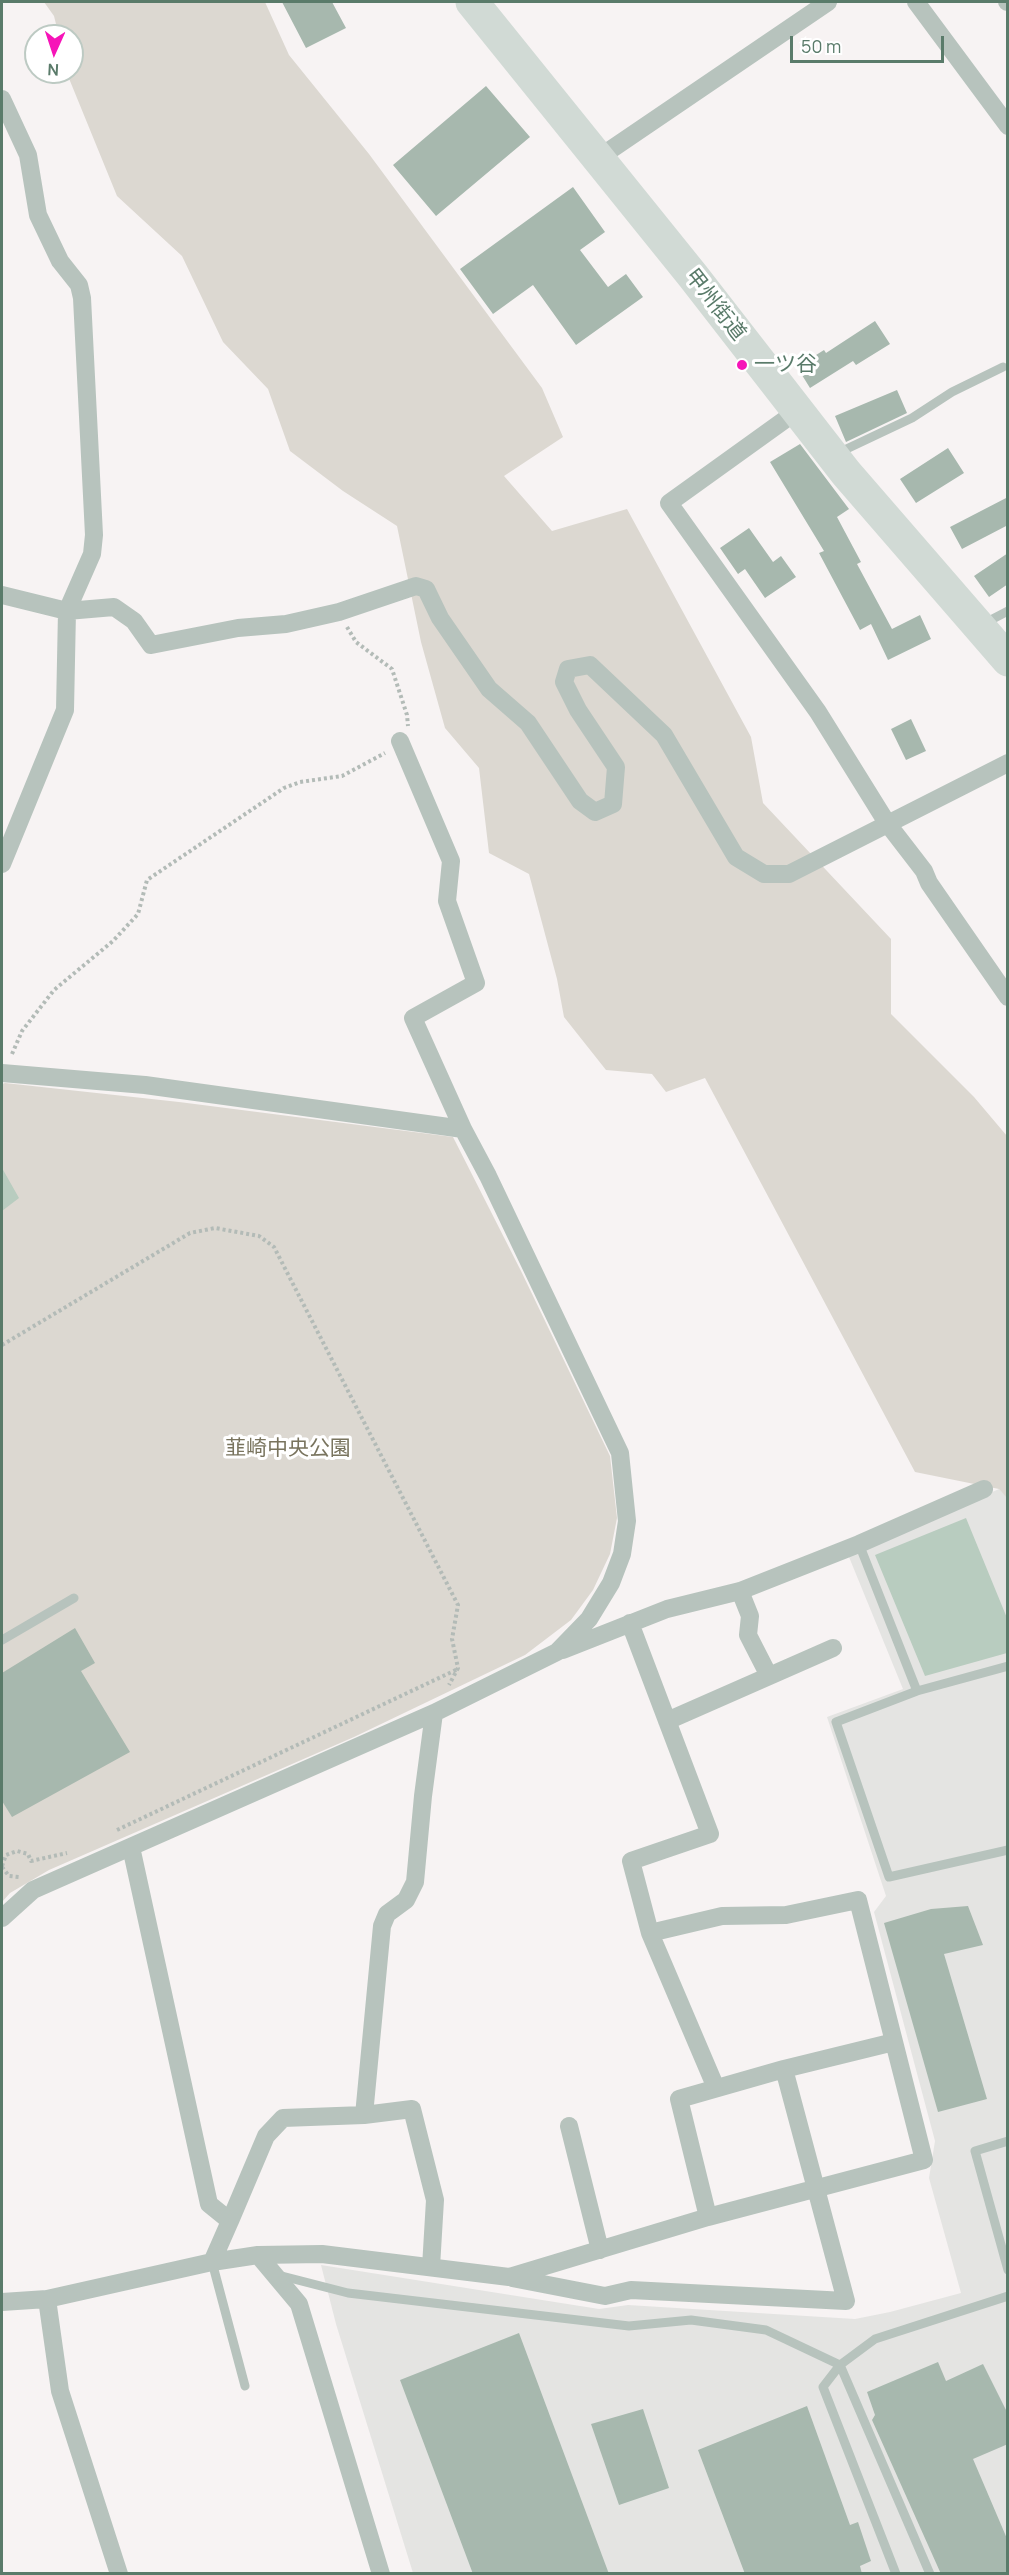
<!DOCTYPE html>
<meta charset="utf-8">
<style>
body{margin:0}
#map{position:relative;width:1009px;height:2575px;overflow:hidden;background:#f7f3f3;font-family:Manrope,sans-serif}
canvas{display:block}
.frame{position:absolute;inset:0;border:3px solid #5a7b6a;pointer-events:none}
.north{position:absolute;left:24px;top:24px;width:60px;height:60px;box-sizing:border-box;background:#fff;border:2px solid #bdcac3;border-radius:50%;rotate:183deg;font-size:16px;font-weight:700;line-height:24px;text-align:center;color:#5a7b6a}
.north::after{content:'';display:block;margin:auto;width:21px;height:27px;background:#f614b8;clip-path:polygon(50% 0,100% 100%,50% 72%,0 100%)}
.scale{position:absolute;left:790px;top:36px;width:154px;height:27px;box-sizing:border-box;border:3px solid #5a7b6a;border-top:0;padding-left:8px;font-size:18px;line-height:21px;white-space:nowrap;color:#5a7b6a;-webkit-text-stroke:4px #fff;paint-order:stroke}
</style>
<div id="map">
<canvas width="1009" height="2575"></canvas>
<div class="frame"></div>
<div class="north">N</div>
<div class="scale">50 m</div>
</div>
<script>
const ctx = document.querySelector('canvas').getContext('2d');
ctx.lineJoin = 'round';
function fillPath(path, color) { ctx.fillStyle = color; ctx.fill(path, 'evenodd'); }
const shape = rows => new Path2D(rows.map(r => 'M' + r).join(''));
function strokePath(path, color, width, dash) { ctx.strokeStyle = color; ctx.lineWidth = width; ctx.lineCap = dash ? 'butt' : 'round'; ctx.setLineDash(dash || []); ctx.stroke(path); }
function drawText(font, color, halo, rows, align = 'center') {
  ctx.font = font + ' Manrope,"Noto Sans JP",sans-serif'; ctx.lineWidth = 6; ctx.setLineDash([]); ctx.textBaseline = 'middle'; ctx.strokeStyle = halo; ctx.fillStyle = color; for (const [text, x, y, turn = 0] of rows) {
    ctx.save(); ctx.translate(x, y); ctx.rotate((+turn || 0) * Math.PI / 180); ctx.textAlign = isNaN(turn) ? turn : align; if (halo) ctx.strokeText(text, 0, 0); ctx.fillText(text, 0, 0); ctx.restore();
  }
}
fillPath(shape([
 [999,1489,1008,1498,1007,2573,413,2573,336,2324,321,2265,599,2309,628,2305,855,2319,890,2312,961,2293,929,2178,935,2141,874,1912,886,1896,827,1717,903,1689,849,1557]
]), '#e4e4e2');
fillPath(shape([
 [44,2,265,2,289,55,369,154,542,388,563,437,504,476,552,531,627,509,751,737,763,803,891,939,891,1014,974,1097,1007,1136,1007,1498,999,1489,915,1472,705,1078,666,1092,652,1074,606,1070,564,1017,557,979,529,874,489,853,479,768,445,728,421,642,397,526,343,491,290,451,268,389,223,342,182,256,117,196,68,76,67,72,72,72,72,36,59,36,54,16],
 [5,1083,179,1102,453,1137,521,1271,610,1456,617,1518,610,1554,593,1590,571,1620,525,1655,354,1737,49,1870,10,1893,2,1902,2,1084]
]), '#dcd8d1');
fillPath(shape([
 [2,1168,19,1198,2,1211],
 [966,1518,1007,1618,1007,1653,925,1676,875,1555]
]), '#b8ccbf');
fillPath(shape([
 [282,2,332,2,346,28,306,48],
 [486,86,530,137,436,216,393,165],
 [573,187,605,232,580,250,608,287,626,274,643,297,576,345,533,285,493,314,460,269],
 [875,321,890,344,856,365,853,361,810,388,797,367,824,350,826,353],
 [897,390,907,413,846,442,835,416],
 [800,444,849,509,837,517,861,562,857,564,892,629,920,615,931,639,888,660,871,624,860,630,819,553,824,551,770,462],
 [948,448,964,473,916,503,900,479],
 [1008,497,1008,525,962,549,950,527],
 [749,528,773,562,781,556,796,577,765,598,745,569,738,574,720,548],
 [1008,553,1008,584,989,597,974,576],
 [911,719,926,751,906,760,891,729],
 [75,1628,95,1663,81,1671,130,1752,12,1817,2,1801,2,1673],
 [968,1906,983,1945,944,1954,987,2099,938,2112,884,1923,931,1909],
 [519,2333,609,2574,473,2574,400,2380],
 [938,2362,946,2381,983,2364,1008,2414,1008,2444,973,2459,1008,2541,1008,2574,941,2574,872,2420,875,2415,867,2392],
 [807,2406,850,2525,858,2522,871,2561,860,2566,862,2574,745,2574,698,2450],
 [643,2409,669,2488,619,2505,591,2424]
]), '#a7b8ae');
strokePath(shape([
 [347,627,356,642,392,669,407,715,408,726],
 [12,1054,22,1031,54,990,113,941,138,914,147,880,284,788,300,782,342,776,385,753],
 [2,1345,190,1233,215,1228,259,1236,274,1247,458,1605,452,1639,458,1668,449,1685],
 [117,1830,458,1669],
 [2,1866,6,1855,17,1851,28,1854,31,1861,67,1853],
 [2,1867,9,1876,19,1877]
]), '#b3bbb7', 4, [3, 3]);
strokePath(shape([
 [838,453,912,418,952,392,1003,367],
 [983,624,1008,611],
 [859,1544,917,1691],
 [2,1640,74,1598],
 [1008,1666,917,1691,836,1722,889,1877,1008,1850],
 [1008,2141,975,2151,1008,2270],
 [212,2262,245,2386],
 [278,2275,348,2293,629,2326,691,2320,766,2330,840,2365,930,2574],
 [896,2574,823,2387,840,2365,875,2339,1008,2296]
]), '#b7c3bd', 9);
strokePath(shape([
 [916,2,1008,126],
 [1007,2,1008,2],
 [2,99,28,155,38,215,60,261,79,285,82,298,94,535,92,554,67,611,65,710,2,864],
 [597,159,828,2],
 [797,411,669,503,818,712,887,823,924,871,929,883,1008,997],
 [2,595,67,611,114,607,134,621,151,645,238,628,286,624,339,612,416,586,426,589,440,618,489,689,528,723,580,801,595,812,613,804,616,767,578,710,564,682,568,669,590,665,664,735,736,857,764,874,789,874,1008,763],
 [400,741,451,861,447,901,476,983,413,1018,463,1129],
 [2,1073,145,1085,463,1129,488,1176,620,1453,627,1521,622,1554,611,1583,589,1619,557,1652,434,1713,33,1890,2,1918],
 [740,1591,750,1616,748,1635,769,1676],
 [630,1623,710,1834,631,1861,650,1933,716,2088],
 [563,1650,667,1609,740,1591,859,1544,984,1489],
 [667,1721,833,1648],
 [131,1847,209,2204,230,2221,212,2262],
 [784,2069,894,2042],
 [364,2115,382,1926,387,1914,406,1900,415,1882,423,1796,434,1713],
 [569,2126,600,2250],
 [230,2221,266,2136,283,2118,364,2115,412,2109,435,2200,431,2267],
 [258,2255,299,2304,381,2574],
 [512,2278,605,2296,631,2290,846,2301,784,2069,679,2099,708,2217],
 [47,2299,60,2391,119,2574],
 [2,2302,47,2299,212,2262,258,2255,322,2254,509,2277,708,2217,924,2160,858,1900,786,1915,722,1916,650,1933]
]), '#b7c3bd', 18);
strokePath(shape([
 [472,2,693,276,846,473,1008,660]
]), '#d1dad5', 33);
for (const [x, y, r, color] of [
 [742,365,6,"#f614b8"]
]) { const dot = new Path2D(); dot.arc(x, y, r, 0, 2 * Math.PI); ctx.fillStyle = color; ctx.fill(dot); strokePath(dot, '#fff', 2); }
drawText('21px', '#5a7b6a', '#fff', [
 ["甲州街道",715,305,52]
]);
drawText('21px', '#5a7b6a', '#fff', [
 ["一ツ谷",754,365]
], 'left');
drawText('21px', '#79745e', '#fff', [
 ["韮崎中央公園",288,1449]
]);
</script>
